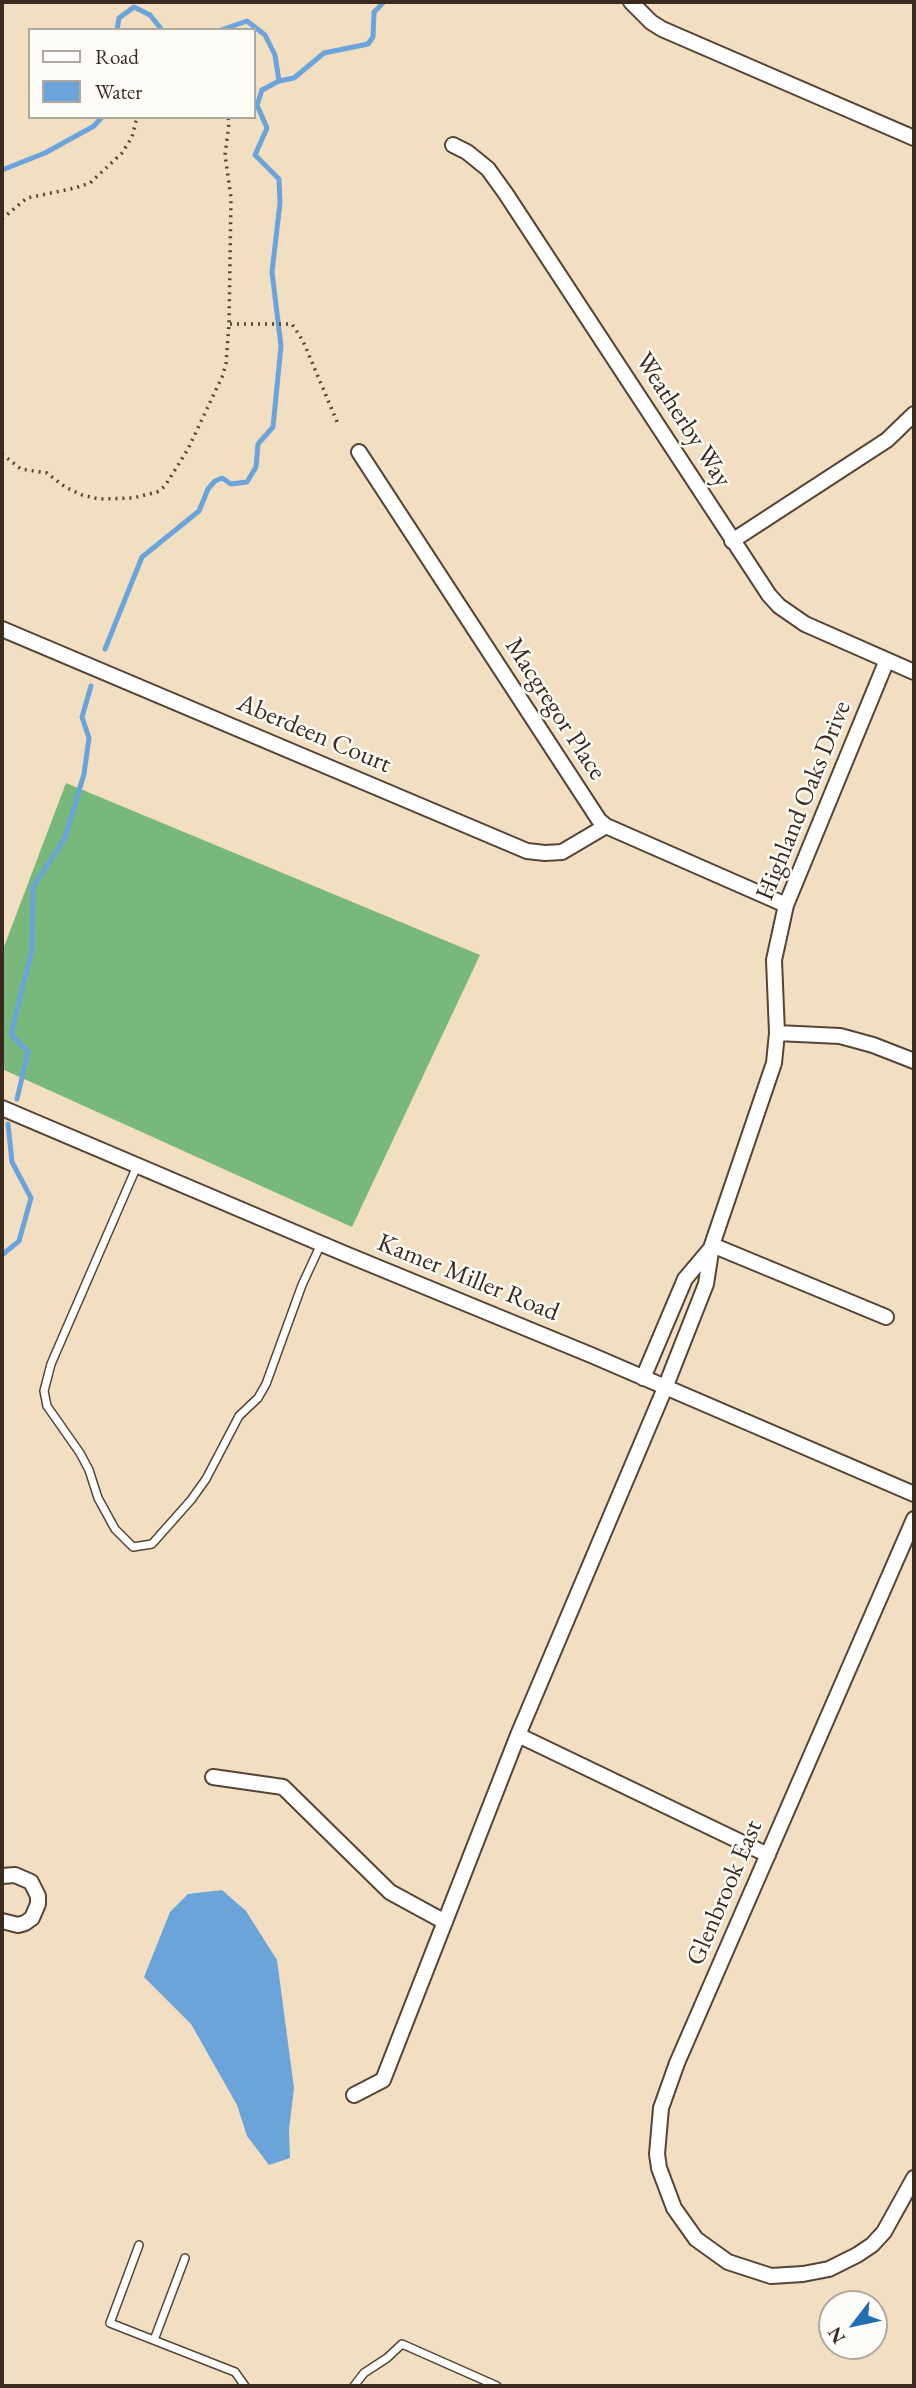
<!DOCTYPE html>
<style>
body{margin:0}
#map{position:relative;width:916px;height:2388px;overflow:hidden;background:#f2dfc1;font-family:"EB Garamond",serif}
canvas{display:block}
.frame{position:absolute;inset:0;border:4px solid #3b2a1e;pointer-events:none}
.legend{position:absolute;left:28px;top:28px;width:228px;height:91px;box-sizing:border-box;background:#fdfcf7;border:2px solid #afa8a0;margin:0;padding:9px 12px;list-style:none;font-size:21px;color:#3b2a1e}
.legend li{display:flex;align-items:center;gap:14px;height:35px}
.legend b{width:35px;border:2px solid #afa8a0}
.north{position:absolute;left:818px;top:2290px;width:70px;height:70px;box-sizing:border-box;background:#fdfcf7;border:2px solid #afa8a0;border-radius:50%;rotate:238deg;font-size:19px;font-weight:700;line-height:28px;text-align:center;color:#3b2a1e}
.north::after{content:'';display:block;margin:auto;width:24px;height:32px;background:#1f6fb2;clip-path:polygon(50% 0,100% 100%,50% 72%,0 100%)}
</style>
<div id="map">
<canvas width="916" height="2388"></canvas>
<div class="frame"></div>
<ul class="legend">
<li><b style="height:9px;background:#fff"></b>Road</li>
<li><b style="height:19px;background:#6ba4da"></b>Water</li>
</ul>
<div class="north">N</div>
</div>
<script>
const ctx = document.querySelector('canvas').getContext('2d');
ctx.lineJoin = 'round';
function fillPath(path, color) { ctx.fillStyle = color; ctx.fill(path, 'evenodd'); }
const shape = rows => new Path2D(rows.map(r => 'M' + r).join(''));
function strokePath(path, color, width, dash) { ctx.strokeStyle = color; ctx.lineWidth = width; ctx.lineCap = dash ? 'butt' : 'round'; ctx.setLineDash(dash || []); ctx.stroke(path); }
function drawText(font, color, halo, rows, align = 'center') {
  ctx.font = font + ' "EB Garamond",serif'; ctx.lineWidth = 5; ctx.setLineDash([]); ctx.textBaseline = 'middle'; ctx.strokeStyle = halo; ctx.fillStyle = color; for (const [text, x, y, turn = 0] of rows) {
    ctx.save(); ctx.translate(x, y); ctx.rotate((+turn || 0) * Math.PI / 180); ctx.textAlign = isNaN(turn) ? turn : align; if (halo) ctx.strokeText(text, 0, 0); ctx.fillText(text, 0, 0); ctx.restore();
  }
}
fillPath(shape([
 [66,783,480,955,352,1227,2,1069,2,952]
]), '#78b97b');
fillPath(shape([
 [222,1890,246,1911,277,1960,294,2088,289,2130,290,2158,269,2165,247,2136,237,2105,191,2024,144,1977,170,1912,188,1894]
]), '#6ba4da');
strokePath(shape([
 [117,30,119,18,134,7,150,15,162,30],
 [221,30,247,21,265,35,275,55,279,81,294,78,324,53,368,44,373,37,374,12,384,2],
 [2,170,45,153,94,126,102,117],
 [105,649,142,557,199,511,208,489,215,481,222,478,231,484,247,482,256,467,258,444,273,427,281,346,272,272,280,203,279,179,255,155,267,128,257,105,262,90,279,81],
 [17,1099,28,1052,11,1034,32,949,33,887,65,838,84,774,89,738,82,717,91,686],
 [2,1255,19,1241,31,1198,12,1162,8,1124]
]), '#6ba4da', 5);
const lane = shape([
 [137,1166,51,1364,44,1391,47,1406,80,1453,89,1470,98,1498,115,1529,133,1547,152,1544,191,1500,206,1479,239,1416,258,1398,266,1384,302,1285,321,1244],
 [139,2245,110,2323,235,2372,245,2386],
 [154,2340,185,2258],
 [354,2386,364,2373,387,2358,402,2344,497,2386]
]);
const street = shape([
 [631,2,651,22,662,29,914,138],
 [453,145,467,152,488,169,506,194,769,595,779,606,805,624,914,672],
 [359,452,599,820,606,826,786,905],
 [732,541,887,440,914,414],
 [2,629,527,851,545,853,562,852,606,826],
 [777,1033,840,1036,873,1045,914,1061],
 [2,1108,343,1253,591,1355,914,1494],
 [712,1245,886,1317],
 [643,1378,685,1279,712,1247],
 [914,1519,677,2063,661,2108,657,2154,659,2168,674,2208,696,2239,728,2262,771,2276,803,2274,829,2269,857,2255,872,2245,884,2232,914,2178],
 [518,1735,768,1855],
 [213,1777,283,1787,390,1892,445,1922],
 [2,1876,15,1875,31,1882,38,1896,38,1904,32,1918,25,1923,18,1925,2,1921],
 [354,2095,383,2080,518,1735,665,1388,706,1284,712,1245,774,1063,777,1033,774,960,786,905,887,660]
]);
strokePath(lane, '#564536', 10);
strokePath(street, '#564536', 18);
strokePath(shape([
 [2,219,27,198,75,188,90,183,122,153,132,137,137,117],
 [230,324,292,324,303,341,338,424],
 [2,454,21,469,47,473,65,487,82,495,99,499,133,498,157,492,165,486,188,449,222,377,226,364,229,324,231,197,225,155,229,123,228,117]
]), '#564536', 3.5, [2, 5]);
strokePath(lane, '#fff', 7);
strokePath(street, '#fff', 14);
drawText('26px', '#3b2a1e', '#fdfcf7', [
 ["Weatherby Way",683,420,57],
 ["Macgregor Place",555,709,57],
 ["Aberdeen Court",314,734,23],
 ["Highland Oaks Drive",804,801,-68],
 ["Kamer Miller Road",468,1278,22],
 ["Glenbrook East",725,1893,-67]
]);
</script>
